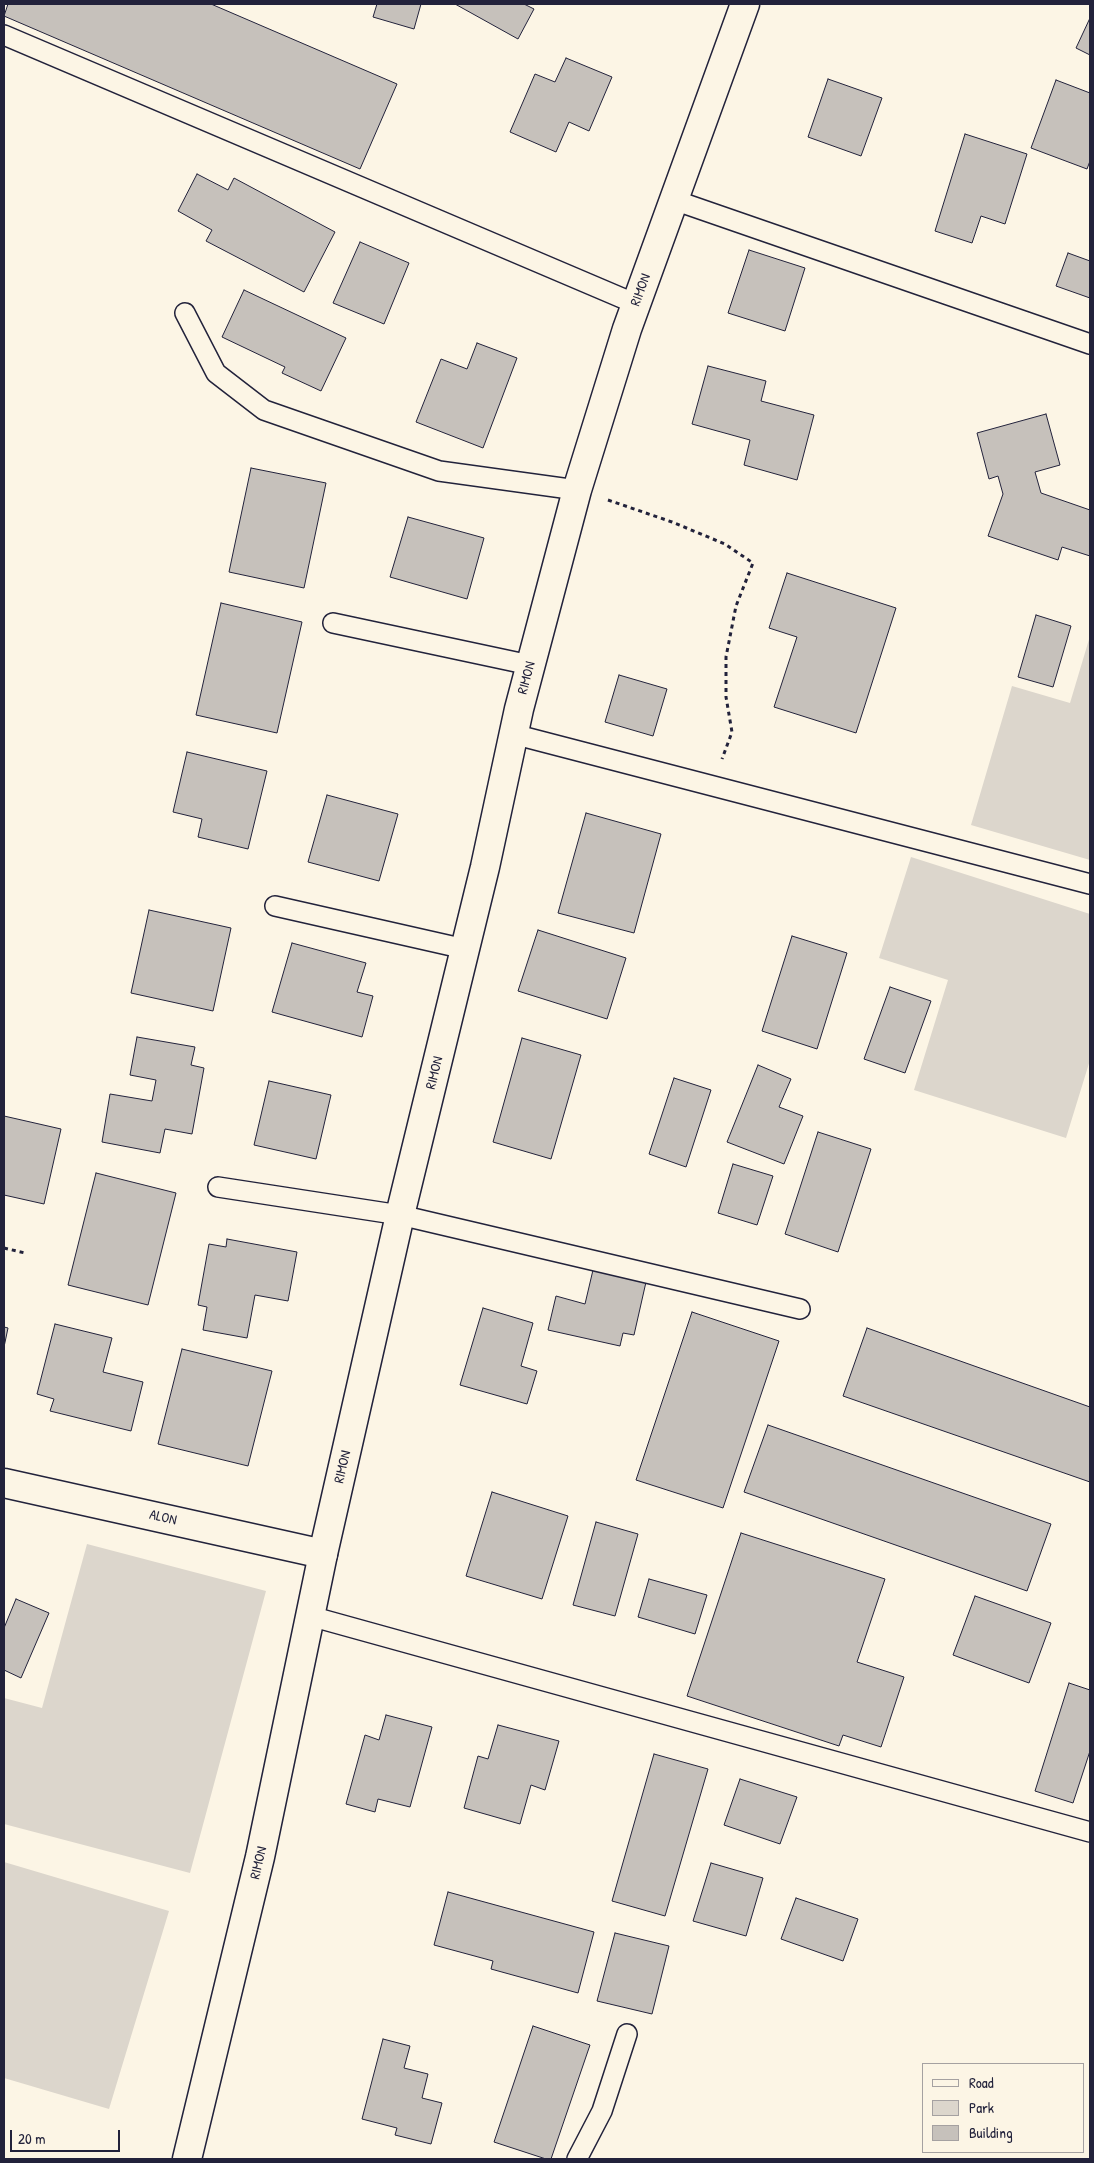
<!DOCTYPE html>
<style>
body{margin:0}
#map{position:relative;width:1094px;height:2163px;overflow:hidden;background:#fcf5e5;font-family:"Patrick Hand",sans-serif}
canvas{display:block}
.frame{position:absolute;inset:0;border:5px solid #22223b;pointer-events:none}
.legend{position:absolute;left:922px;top:2063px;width:162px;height:90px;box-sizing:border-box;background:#fcf5e5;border:1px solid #a5a1a1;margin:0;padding:6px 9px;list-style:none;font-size:15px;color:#22223b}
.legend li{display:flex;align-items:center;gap:10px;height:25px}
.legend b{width:25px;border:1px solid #a5a1a1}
.scale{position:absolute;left:10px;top:2130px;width:110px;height:22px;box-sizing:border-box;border:2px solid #22223b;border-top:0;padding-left:6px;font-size:15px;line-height:18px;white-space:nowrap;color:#22223b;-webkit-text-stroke:4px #fcf5e5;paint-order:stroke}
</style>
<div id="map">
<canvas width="1094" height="2163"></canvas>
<div class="frame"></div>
<ul class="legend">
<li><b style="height:6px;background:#fcf5e5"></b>Road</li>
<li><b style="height:14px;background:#dcd6cc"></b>Park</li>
<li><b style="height:14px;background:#c6c1bb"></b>Building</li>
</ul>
<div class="scale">20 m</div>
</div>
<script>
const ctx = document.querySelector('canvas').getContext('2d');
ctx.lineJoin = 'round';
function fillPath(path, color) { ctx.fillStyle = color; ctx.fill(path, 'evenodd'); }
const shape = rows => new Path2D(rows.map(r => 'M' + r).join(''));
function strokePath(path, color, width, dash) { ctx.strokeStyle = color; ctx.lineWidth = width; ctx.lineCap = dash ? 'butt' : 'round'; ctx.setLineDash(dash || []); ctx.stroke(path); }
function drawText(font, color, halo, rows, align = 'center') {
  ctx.font = font + ' "Patrick Hand",sans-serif'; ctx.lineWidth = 5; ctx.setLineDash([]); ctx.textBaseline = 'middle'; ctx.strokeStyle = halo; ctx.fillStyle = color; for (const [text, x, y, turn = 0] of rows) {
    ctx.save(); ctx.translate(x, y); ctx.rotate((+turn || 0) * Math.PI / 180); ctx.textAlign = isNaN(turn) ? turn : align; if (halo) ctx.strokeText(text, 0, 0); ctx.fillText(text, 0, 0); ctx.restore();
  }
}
fillPath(shape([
 [1090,636,1090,860,971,825,1012,686,1070,703],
 [911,857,1090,914,1090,1060,1066,1138,914,1090,948,980,879,958],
 [87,1544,266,1591,190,1873,4,1824,4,1698,42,1708],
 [4,1862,169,1911,109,2109,4,2078]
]), '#dcd6cc');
const building = shape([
 [8,4,211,4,397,84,360,169,4,16,8,4],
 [377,4,421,4,414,29,373,17,377,4],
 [455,4,524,4,534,9,518,39,455,4],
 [1090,18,1090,55,1076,48,1090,18],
 [566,58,612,77,589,131,569,122,556,152,510,132,535,74,555,82,566,58],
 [828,79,882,98,861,156,808,137,828,79],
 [1056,80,1090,93,1090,161,1087,169,1031,148,1056,80],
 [965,134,1027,154,1005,224,981,216,972,243,935,231,965,134],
 [197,174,228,190,234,178,335,232,304,292,206,241,212,230,178,211,197,174],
 [360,242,409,263,384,324,333,303,360,242],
 [749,250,805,268,785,331,728,313,749,250],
 [1068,253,1090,261,1090,298,1056,286,1068,253],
 [244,290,346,338,321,391,282,373,285,367,222,337,244,290],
 [477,343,517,358,483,448,416,422,441,359,467,369,477,343],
 [708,366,766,381,761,401,814,415,797,480,744,465,750,440,692,424,708,366],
 [1046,414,1060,465,1035,472,1041,493,1090,510,1090,556,1062,547,1058,560,988,536,1003,494,998,476,989,479,977,433,1046,414],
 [251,468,326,483,304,588,229,572,251,468],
 [408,517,484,538,467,599,390,577,408,517],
 [787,573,896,608,856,733,774,707,797,637,769,628,787,573],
 [221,603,302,622,277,733,196,715,221,603],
 [1036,615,1071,626,1053,687,1018,677,1036,615],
 [619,675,667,689,653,736,605,722,619,675],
 [187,752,267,771,248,849,198,837,202,819,173,812,187,752],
 [327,795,398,814,379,881,308,862,327,795],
 [586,813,661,834,634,933,558,913,586,813],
 [149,910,231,928,213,1011,131,993,149,910],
 [538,930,626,958,607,1019,518,991,538,930],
 [792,936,847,953,817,1049,762,1031,792,936],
 [292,943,366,963,357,992,373,996,362,1037,272,1012,292,943],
 [890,987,931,1001,905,1073,864,1059,890,987],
 [137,1037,195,1047,191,1065,204,1068,192,1134,165,1129,160,1153,102,1142,110,1094,152,1101,156,1080,130,1075,137,1037],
 [522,1038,581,1055,551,1159,493,1142,522,1038],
 [758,1065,791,1079,779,1107,803,1116,784,1164,727,1142,758,1065],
 [674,1078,711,1090,686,1167,649,1154,674,1078],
 [269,1081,331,1095,316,1159,254,1145,269,1081],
 [4,1116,61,1129,44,1204,4,1195,4,1116],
 [818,1132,871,1149,838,1252,785,1234,818,1132],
 [733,1164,773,1176,757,1225,718,1213,733,1164],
 [96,1173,176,1193,148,1305,68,1285,96,1173],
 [227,1239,297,1252,288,1301,255,1295,247,1338,203,1330,207,1307,198,1305,209,1244,226,1247,227,1239],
 [593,1270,646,1282,634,1335,623,1333,620,1346,548,1330,556,1296,585,1304,593,1270],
 [483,1308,533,1323,521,1366,537,1371,527,1404,460,1385,483,1308],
 [692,1312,779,1341,723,1508,636,1480,692,1312],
 [55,1324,112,1338,103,1372,143,1382,131,1431,50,1411,54,1399,37,1394,55,1324],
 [4,1327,8,1328,4,1347,4,1327],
 [867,1328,1090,1407,1090,1482,843,1396,867,1328],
 [182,1349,272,1371,248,1466,158,1444,182,1349],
 [768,1425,1051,1524,1027,1591,744,1492,768,1425],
 [492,1492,568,1516,542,1599,466,1576,492,1492],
 [596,1522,638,1534,615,1616,573,1605,596,1522],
 [741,1533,885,1579,857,1662,904,1677,881,1747,843,1735,839,1746,687,1696,741,1533],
 [649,1579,707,1595,695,1634,638,1617,649,1579],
 [975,1596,1051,1623,1029,1683,953,1655,975,1596],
 [16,1599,49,1613,21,1678,4,1670,4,1628,16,1599],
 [1069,1683,1090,1690,1090,1751,1073,1803,1035,1791,1069,1683],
 [386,1715,432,1727,410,1807,378,1799,375,1812,346,1804,365,1735,379,1740,386,1715],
 [498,1725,559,1741,545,1790,531,1785,520,1824,464,1808,478,1756,488,1759,498,1725],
 [654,1754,708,1769,665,1916,612,1901,654,1754],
 [740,1779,797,1797,780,1844,724,1825,740,1779],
 [711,1863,763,1878,746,1936,693,1921,711,1863],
 [448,1892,594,1932,578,1993,491,1969,493,1961,434,1945,448,1892],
 [796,1898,858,1919,843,1961,781,1939,796,1898],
 [615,1933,669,1946,652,2014,597,2001,615,1933],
 [533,2026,590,2045,551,2159,546,2159,494,2142,533,2026],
 [383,2039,410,2046,404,2068,428,2074,422,2098,442,2103,431,2144,395,2135,397,2128,362,2119,383,2039]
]);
fillPath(building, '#c6c1bb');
strokePath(building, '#22223b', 1);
const lane = shape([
 [4,35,636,304],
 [674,200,1090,344],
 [185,313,216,373,264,410,439,471,577,490],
 [333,623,530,665],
 [513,734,1090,884],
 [275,906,465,949],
 [218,1187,400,1215,800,1309],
 [310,1616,1090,1832],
 [577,2159,602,2111,627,2034]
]);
const street = shape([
 [187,2159,260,1857,323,1554,400,1215,485,867,519,709,577,490,627,329,745,4]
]);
const secondary = shape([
 [4,1483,323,1554]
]);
strokePath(lane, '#22223b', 22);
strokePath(street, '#22223b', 31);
strokePath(secondary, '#22223b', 31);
strokePath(shape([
 [608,500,672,522,725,544,753,563,736,606,726,657,726,697,732,732,722,759],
 [4,1248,25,1253]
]), '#22223b', 3, [4, 4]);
strokePath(lane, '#fcf5e5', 19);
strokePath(street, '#fcf5e5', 28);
strokePath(secondary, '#fcf5e5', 28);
drawText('14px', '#22223b', '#fcf5e5', [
 ["RIMON",641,290,-70],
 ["RIMON",527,678,-75],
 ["RIMON",435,1073,-76],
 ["RIMON",343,1467,-77],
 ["ALON",163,1518,13],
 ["RIMON",259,1863,-77]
]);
</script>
